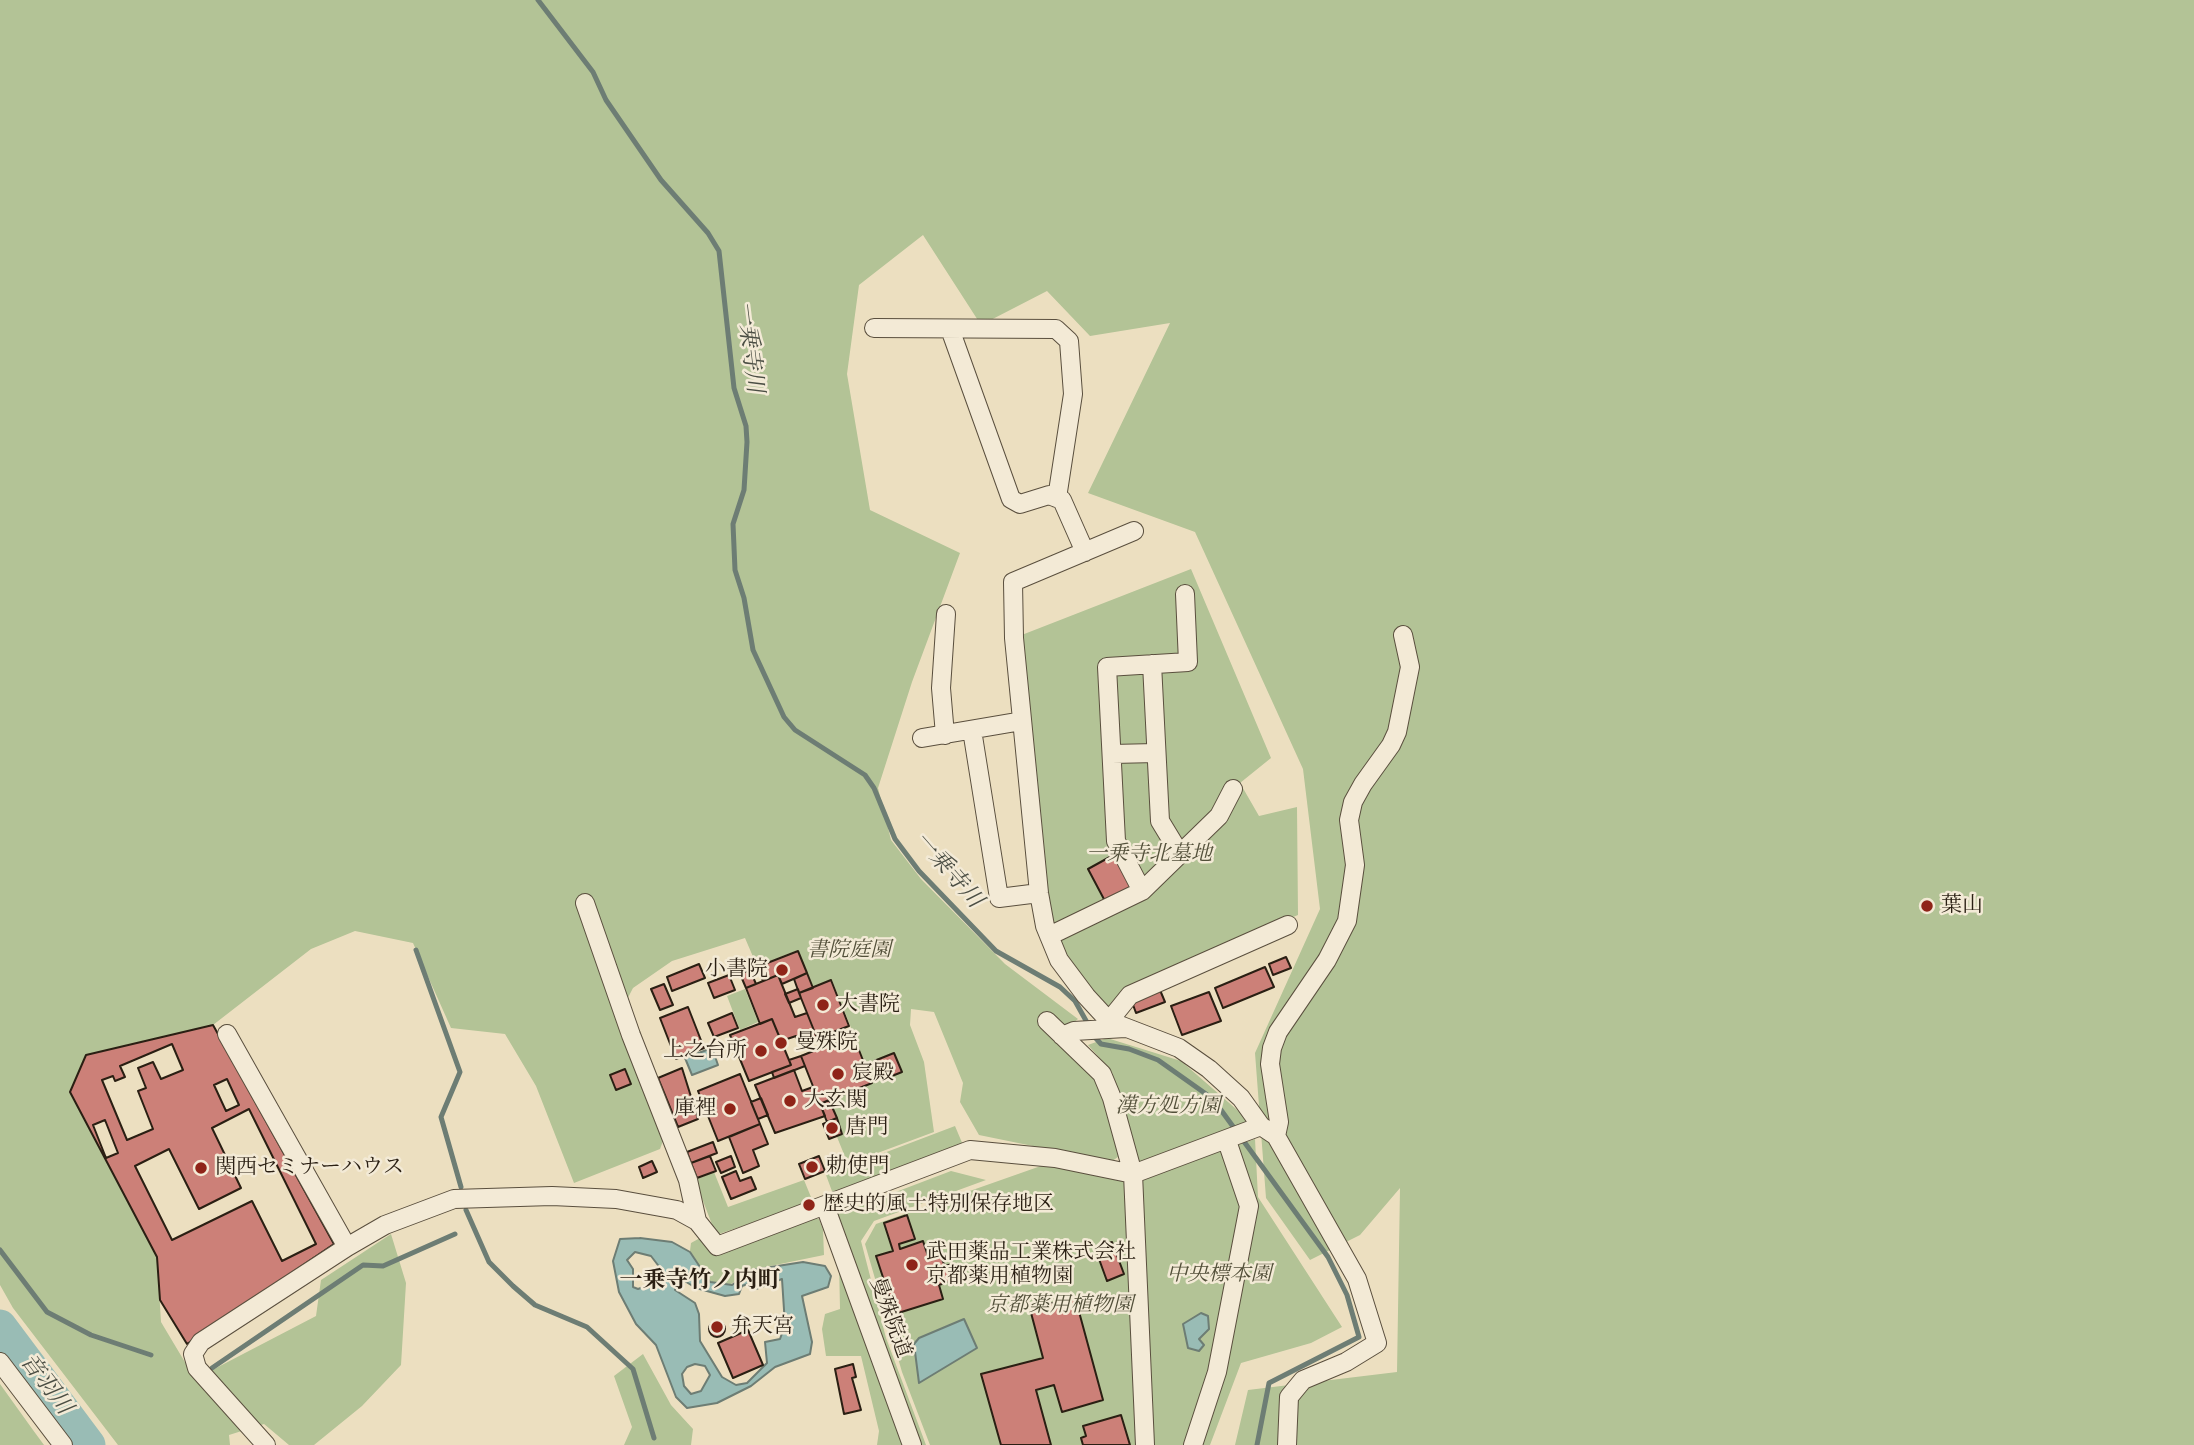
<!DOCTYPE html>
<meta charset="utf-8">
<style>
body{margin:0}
canvas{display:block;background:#ecdfc0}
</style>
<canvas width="2194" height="1445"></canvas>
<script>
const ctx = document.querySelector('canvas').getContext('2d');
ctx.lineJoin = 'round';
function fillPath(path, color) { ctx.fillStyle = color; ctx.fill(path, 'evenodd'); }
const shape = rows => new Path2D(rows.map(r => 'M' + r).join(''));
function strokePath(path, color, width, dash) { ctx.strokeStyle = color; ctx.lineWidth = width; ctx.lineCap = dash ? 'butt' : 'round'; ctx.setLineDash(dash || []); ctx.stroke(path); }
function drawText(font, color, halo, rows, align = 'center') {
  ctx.font = font + ' "IM FELL Double Pica","Noto Serif JP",serif'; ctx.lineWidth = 5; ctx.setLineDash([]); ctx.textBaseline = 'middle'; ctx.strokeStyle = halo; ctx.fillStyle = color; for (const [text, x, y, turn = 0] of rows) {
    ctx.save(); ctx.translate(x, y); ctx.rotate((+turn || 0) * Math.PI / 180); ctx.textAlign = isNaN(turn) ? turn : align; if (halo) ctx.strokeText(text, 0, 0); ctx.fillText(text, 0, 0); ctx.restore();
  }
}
fillPath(shape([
 [0,0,2194,0,2194,1445,1235,1445,1248,1390,1397,1372,1400,1188,1360,1235,1310,1260,1266,1198,1255,1053,1320,909,1303,769,1195,532,1088,493,1170,323,1090,336,1047,291,981,325,923,235,859,285,847,374,870,510,960,553,912,682,878,788,891,840,921,879,1005,964,1078,1019,1054,1038,1103,1085,1122,1154,1111,1162,979,1135,960,1102,963,1083,934,1012,911,1009,910,1025,924,1062,934,1132,848,1164,837,1137,843,1134,830,1100,873,1083,832,980,813,987,798,950,757,966,745,938,672,961,633,988,616,1021,664,1138,660,1149,574,1183,536,1086,505,1034,451,1028,413,943,355,931,311,949,213,1025,86,1055,70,1092,157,1257,161,1322,195,1379,316,1316,321,1280,391,1234,406,1283,401,1365,362,1406,314,1445,289,1445,264,1424,229,1435,230,1445,118,1445,13,1308,0,1285],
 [1191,569,1271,758,1240,783,1259,816,1297,807,1298,915,1130,985,1103,1015,1045,926,1014,638],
 [745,989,758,1022,740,1030,727,996],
 [1107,1038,1181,1061,1251,1122,1139,1163,1112,1072,1088,1045],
 [955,1126,963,1145,833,1194,826,1175],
 [1255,1139,1258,1197,1342,1327,1311,1343,1241,1363,1210,1445,930,1445,902,1372,865,1244,876,1224,1055,1161,1132,1182],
 [951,1171,986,1180,874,1221,861,1241,886,1338,926,1445,877,1445,879,1431,861,1356,826,1356,822,1329,825,1314,840,1309,838,1214],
 [714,1172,728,1207,804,1180,813,1202,716,1235,695,1180],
 [812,1218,819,1219,823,1230,824,1255,751,1270,731,1284,710,1282,690,1251,691,1243,700,1238,705,1241],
 [643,1354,671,1405,693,1429,691,1445,624,1445,632,1427,614,1376],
 [0,1384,33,1430,44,1445,0,1445]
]), '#b3c396');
const water = shape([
 [712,1048,718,1065,692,1075,685,1058,712,1048],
 [640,1238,672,1242,690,1252,710,1282,725,1284,732,1285,752,1270,803,1262,825,1266,831,1276,828,1287,802,1296,812,1342,810,1354,775,1367,751,1386,717,1403,687,1408,676,1397,656,1345,636,1324,619,1292,613,1261,620,1239,640,1238],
 [635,1252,651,1256,664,1273,657,1282,638,1289,633,1287,633,1269,627,1260,635,1252],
 [782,1279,785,1325,780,1339,765,1342,767,1363,747,1383,736,1385,722,1377,700,1341,699,1314,695,1303,675,1290,675,1283,683,1280,696,1288,725,1296,739,1294,742,1286,748,1284,756,1289,782,1279],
 [695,1364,705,1366,710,1375,701,1391,691,1394,684,1386,682,1374,687,1367,695,1364],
 [1201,1313,1208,1316,1209,1329,1199,1339,1204,1345,1199,1351,1188,1348,1183,1324,1201,1313],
 [964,1319,977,1348,919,1383,914,1344,919,1338,964,1319]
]);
fillPath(water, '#99bcb5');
strokePath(water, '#6d7d74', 2);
strokePath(shape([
 [538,0,593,72,606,100,661,180,708,233,719,251,734,388,746,426,747,442,744,490,733,524,735,570,744,598,753,650,784,717,795,730,865,775,874,788,895,839,919,871,996,951,1060,987,1075,1001,1089,1026],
 [416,950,460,1072,441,1117,461,1187],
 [1093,1035,1101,1044,1129,1049,1158,1060,1206,1094,1221,1110,1328,1257,1347,1295,1359,1337,1269,1383,1257,1445],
 [466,1210,489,1262,513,1286,535,1305,587,1327,633,1369,654,1438],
 [0,1250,47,1312,91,1335,151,1355],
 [212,1368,363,1265,383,1266,455,1234]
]), '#6d7d74', 5);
strokePath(shape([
 [0,1326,89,1445]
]), '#99bcb5', 33);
const building = shape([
 [1117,853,1136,886,1106,903,1088,869,1117,853],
 [798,951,807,973,782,984,778,975,763,981,757,967,798,951],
 [1286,957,1291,968,1273,975,1269,964,1286,957],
 [699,964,705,978,672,991,667,977,699,964],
 [1265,967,1274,987,1223,1008,1215,988,1265,967],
 [750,970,756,984,746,988,740,974,750,970],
 [807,973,813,988,799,993,794,979,807,973],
 [729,975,735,990,714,998,708,983,729,975],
 [778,975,795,1017,807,1013,817,1038,799,1045,796,1036,781,1041,772,1019,760,1024,746,988,778,975],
 [831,980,849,1026,817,1038,799,993,831,980],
 [664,984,673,1005,660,1010,651,989,664,984],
 [798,989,801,998,789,1003,785,994,798,989],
 [1160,990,1165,1002,1136,1013,1132,1002,1160,990],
 [1209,992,1221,1021,1182,1035,1171,1006,1209,992],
 [688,1007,704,1048,676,1059,660,1018,688,1007],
 [732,1013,738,1028,714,1037,708,1023,732,1013],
 [772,1019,791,1065,749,1081,730,1035,772,1019],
 [213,1025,334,1244,187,1344,160,1300,157,1257,70,1092,86,1055,213,1025],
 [853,1035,872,1083,820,1104,801,1056,853,1035],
 [172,1044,183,1070,161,1079,153,1062,138,1068,146,1088,138,1091,153,1129,127,1140,102,1080,113,1076,115,1081,125,1077,120,1066,172,1044],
 [894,1053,902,1072,882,1080,874,1061,894,1053],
 [801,1056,805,1066,774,1078,772,1072,791,1065,789,1060,801,1056],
 [682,1068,698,1119,678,1127,658,1078,682,1068],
 [625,1069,631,1084,616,1090,610,1075,625,1069],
 [794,1070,802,1091,813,1087,825,1116,775,1133,755,1085,794,1070],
 [740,1074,760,1124,718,1141,698,1091,740,1074],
 [227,1079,239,1105,226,1111,214,1085,227,1079],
 [761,1098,768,1115,758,1119,751,1102,761,1098],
 [829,1100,837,1118,827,1122,820,1104,829,1100],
 [249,1109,316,1244,282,1261,252,1201,172,1240,135,1166,169,1149,199,1209,241,1188,212,1128,249,1109],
 [837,1118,842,1134,829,1139,823,1124,837,1118],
 [105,1120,118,1153,106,1158,93,1125,105,1120],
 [760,1124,768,1144,753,1150,759,1166,743,1173,729,1137,760,1124],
 [713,1142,717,1153,691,1163,687,1152,713,1142],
 [710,1156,716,1171,697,1178,691,1163,710,1156],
 [731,1156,735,1167,721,1173,716,1162,731,1156],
 [819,1156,825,1171,805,1179,799,1164,819,1156],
 [652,1161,657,1172,643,1178,639,1167,652,1161],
 [736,1171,740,1181,751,1177,756,1189,731,1199,722,1177,736,1171],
 [907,1215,915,1239,899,1244,900,1249,923,1241,928,1256,939,1252,945,1266,952,1264,956,1279,939,1285,943,1299,895,1314,876,1256,893,1251,884,1223,907,1215],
 [1112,1242,1124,1274,1107,1281,1095,1248,1112,1242],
 [1075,1297,1103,1400,1062,1412,1054,1385,1036,1390,1051,1445,1001,1445,981,1374,1043,1358,1030,1309,1075,1297],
 '709 1329a8 8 0 1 1 16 0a8 8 0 1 1-16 0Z',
 [748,1330,763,1365,733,1378,718,1343,748,1330],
 [853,1364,856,1377,852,1378,861,1410,844,1414,835,1369,853,1364],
 [1121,1415,1130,1445,1083,1445,1081,1438,1086,1436,1083,1426,1121,1415]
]);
fillPath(building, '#cc8078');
strokePath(building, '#2a1f13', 2);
const minor = shape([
 [874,328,1056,329,1069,341,1073,394,1057,498],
 [950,329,1011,499,1020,504,1049,495,1062,500,1085,552],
 [1134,531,1013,582,1014,638,1039,893,1045,926,1059,960,1086,996,1109,1021,1179,1048,1209,1069,1241,1098,1261,1126,1276,1136,1357,1279,1377,1343,1346,1362,1303,1380,1289,1397,1287,1445],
 [1152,664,1160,821,1180,854],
 [972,730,999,898,1039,893],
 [945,735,941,688,946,614],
 [922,738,1022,721],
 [1112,754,1156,753],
 [1142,891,1116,841,1107,667,1188,662,1185,594],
 [585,903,631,1035,688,1180,697,1221],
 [1049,936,1142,891,1219,816,1233,789],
 [1047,1021,1102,1074,1112,1098,1133,1174,1145,1445],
 [1109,1021,1130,995,1288,925],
 [227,1034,347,1247],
 [1062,1036,1074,1031,1125,1028],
 [1276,1136,1279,1122,1270,1064,1272,1048,1278,1032,1327,960,1347,921,1355,865,1349,820,1353,802,1363,784,1391,745,1397,732,1410,667,1403,635],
 [825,1206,912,1445],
 [0,1362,63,1445],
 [266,1445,197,1368,193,1354,201,1342,347,1247,385,1225,454,1199,552,1196,616,1199,677,1210,697,1221,717,1246,970,1150,1055,1158,1133,1174,1261,1126],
 [1193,1445,1217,1372,1249,1206,1227,1141]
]);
strokePath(minor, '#5a4f3e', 20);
strokePath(minor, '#f3ead6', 18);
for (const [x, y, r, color] of [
 [1927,906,7,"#8f2418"],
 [782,970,7,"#8f2418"],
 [823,1005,7,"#8f2418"],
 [781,1043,7,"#8f2418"],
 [761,1051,7,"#8f2418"],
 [838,1074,7,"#8f2418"],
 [790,1101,7,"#8f2418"],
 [730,1109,7,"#8f2418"],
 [832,1128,7,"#8f2418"],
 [812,1167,7,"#8f2418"],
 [201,1168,7,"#8f2418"],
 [809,1205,7,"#8f2418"],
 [912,1265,7,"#8f2418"],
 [717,1327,7,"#8f2418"]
]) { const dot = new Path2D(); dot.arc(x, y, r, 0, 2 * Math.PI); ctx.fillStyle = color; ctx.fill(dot); strokePath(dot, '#f3ead6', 2.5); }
drawText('italic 21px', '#53503a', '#f3ead6', [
 ["一乗寺北墓地",1149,855],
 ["書院庭園",849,951],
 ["漢方処方園",1168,1107],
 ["中央標本園",1219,1275],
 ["京都薬用植物園",1060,1306]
]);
drawText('21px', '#2a1f13', '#f3ead6', [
 ["葉山",1941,906],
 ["小書院",768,970,"right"],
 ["大書院",837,1005],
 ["曼殊院",795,1043],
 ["上之台所",747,1051,"right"],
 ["宸殿",852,1074],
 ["大玄関",804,1101],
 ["庫裡",716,1109,"right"],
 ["唐門",846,1128],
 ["勅使門",826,1167],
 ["関西セミナーハウス",215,1168],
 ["歴史的風土特別保存地区",823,1205],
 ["武田薬品工業株式会社",926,1253],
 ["京都薬用植物園",926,1277],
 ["弁天宮",731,1327]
], 'left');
drawText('21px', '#2a1f13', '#f3ead6', [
 ["曼殊院道",889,1318,70]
]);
drawText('italic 23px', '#4b4e44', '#f3ead6', [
 ["一乗寺川",748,347,83],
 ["一乗寺川",947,871,49],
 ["音羽川",45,1385,53]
]);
drawText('bold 23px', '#2a1f13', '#f3ead6', [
 ["一乗寺竹ノ内町",700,1282]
]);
</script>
